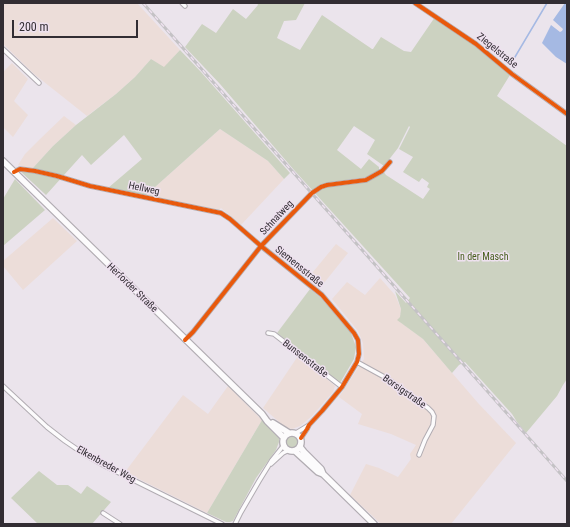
<!DOCTYPE html>
<meta charset="utf-8">
<style>
body{margin:0}
#map{position:relative;width:570px;height:527px;overflow:hidden;background:#ebe4ec;font-family:"Roboto Condensed",sans-serif}
canvas{display:block}
.frame{position:absolute;inset:0;border:4px solid #322d33;pointer-events:none}
.scale{position:absolute;left:12px;top:20px;width:126px;height:18px;box-sizing:border-box;border:2px solid #322d33;border-top:0;padding-left:5px;font-size:12px;line-height:14px;white-space:nowrap;color:#322d33;-webkit-text-stroke:3px #eee1ef;paint-order:stroke}
</style>
<div id="map">
<canvas width="570" height="527"></canvas>
<div class="frame"></div>
<div class="scale">200 m</div>
</div>
<script>
const ctx = document.querySelector('canvas').getContext('2d');
ctx.lineJoin = 'round';
function fillPath(path, color) { ctx.fillStyle = color; ctx.fill(path, 'evenodd'); }
const shape = rows => new Path2D(rows.map(r => 'M' + r).join(''));
function strokePath(path, color, width, dash) { ctx.strokeStyle = color; ctx.lineWidth = width; ctx.lineCap = dash ? 'butt' : 'round'; ctx.setLineDash(dash || []); ctx.stroke(path); }
function drawText(font, color, halo, rows, align = 'center') {
  ctx.font = font + ' "Roboto Condensed",sans-serif'; ctx.lineWidth = 3; ctx.setLineDash([]); ctx.textBaseline = 'middle'; ctx.strokeStyle = halo; ctx.fillStyle = color; for (const [text, x, y, turn = 0] of rows) {
    ctx.save(); ctx.translate(x, y); ctx.rotate((+turn || 0) * Math.PI / 180); ctx.textAlign = isNaN(turn) ? turn : align; if (halo) ctx.strokeText(text, 0, 0); ctx.fillText(text, 0, 0); ctx.restore();
  }
}
fillPath(shape([
 [3,3,137,3,180,50,164,68,151,59,135,77,116,94,87,116,34,74,3,44],
 [12,63,28,79,14,101,28,115,13,137,3,127,3,72],
 [64,116,76,125,53,146,32,169,18,165,25,154,40,139],
 [220,129,268,161,284,179,241,225,221,208,218,211,145,196],
 [53,218,77,241,23,290,3,266,3,261],
 [336,244,348,253,320,288,308,278],
 [380,278,395,295,401,309,400,322,422,338,478,403,516,443,451,524,381,524,350,495,366,464,379,468,398,477,411,459,410,454,416,445,391,434,358,424,362,414,339,397,364,359,363,343,358,331,332,299,347,282,365,295],
 [298,356,333,384,335,386,333,392,312,416,300,426,292,429,285,427,263,408],
 [228,386,262,420,207,513,125,472,183,395,208,414]
]), '#ecddd9');
fillPath(shape([
 [257,3,305,3,296,20,284,21,277,38,300,50,322,15,372,49,373,49,381,37,404,51,411,52,435,17,467,39,510,75,497,96,567,146,567,379,563,385,557,396,526,433,517,422,512,414,465,362,459,365,452,373,423,339,397,320,400,317,401,309,395,291,406,303,410,298,294,170,220,84,185,47,202,24,216,33,233,9,246,19,258,5],
 [354,126,375,140,367,154,384,166,398,148,409,126,410,127,399,149,413,157,403,172,419,182,422,178,429,183,427,187,430,189,423,199,386,175,383,171,367,181,327,186,325,183,367,177,379,170,379,167,369,159,361,169,337,150],
 [180,50,201,72,290,173,284,179,268,161,220,129,145,196,108,188,142,159,124,135,91,165,82,155,46,195,20,171,32,169,53,146,76,125,116,94,135,77,151,59,164,67],
 [15,179,45,210,3,246,3,199],
 [310,289,321,298,351,333,356,347,354,359,340,383,277,333],
 [262,420,279,438,279,442,276,450,256,478,233,521,230,522,226,522,207,513],
 '286 442a6 6 0 1 1 12 0a6 6 0 1 1-12 0Z',
 [39,471,57,485,68,485,81,494,87,486,111,502,92,524,38,524,11,498]
]), '#ccd2c1');
fillPath(shape([
 [565,3,567,3,567,64,556,57,542,43,551,25,560,32,562,31,563,29,553,20]
]), '#a5b9e3');
strokePath(shape([
 [512,62,547,3]
]), '#a5b9e3', 1.5);
const street = shape([
 [182,3,185,6],
 [415,3,476,44,512,74,567,114],
 [3,49,39,83],
 [14,172,20,169,35,171,57,176,90,186,221,213,230,219,261,246,322,295,354,333,358,340,359,354,357,362,342,387,322,411,309,425,307,429,301,438],
 [268,333,274,334,342,387],
 [185,340,193,332,261,246,312,193,321,187,327,185,366,180,382,171,390,162],
 [357,362,388,379,428,408,432,412,434,416,433,425,425,440,419,455],
 [3,386,47,427,65,441,84,454,105,466,222,524],
 [296,433,309,425],
 [271,464,283,453,289,450],
 [103,513,120,524],
 [235,524,241,512,259,481,272,460,284,445]
]);
const secondary = shape([
 [3,161,262,414,267,421,284,438],
 [273,423,289,433],
 '283 442a9 9 0 1 1 18 0a9 9 0 1 1-18 0Z',
 [300,447,304,452,321,469,323,474],
 [295,451,318,472,323,474,374,524]
]);
strokePath(street, '#b1acb2', 5.5);
strokePath(secondary, '#b1acb2', 8);
strokePath(street, '#fcfbfc', 3.5);
strokePath(secondary, '#fcfbfc', 5.5);
const rail = shape([
 [143,3,567,481]
]);
strokePath(rail, '#c4c2c5', 3);
strokePath(rail, '#eee1ef', 1.5, [4.5]);
strokePath(shape([
 [415,3,476,44,512,74,567,114],
 [14,172,20,169,35,171,57,176,90,186,221,213,230,219,261,246,322,295,354,333,358,340,359,354,357,362,342,387,322,411,309,425,307,429,301,438],
 [185,340,193,332,261,246,312,193,321,187,327,185,366,180,382,171,390,162]
]), '#e8590c', 4);
drawText('10px', '#322d33', '#eee1ef', [
 ["Ziegelstraße",497,51,39],
 ["Hellweg",144,189,12],
 ["Schnatweg",277,218,-47],
 ["Siemensstraße",299,267,39],
 ["Herforder Straße",132,288,44],
 ["Bunsenstraße",305,359,38],
 ["Borsigstraße",404,392,35],
 ["Elkenbreder Weg",106,465,29]
]);
drawText('10px', '#475f1d', '#eee1ef', [
 ["In der Masch",483,257]
]);
</script>
